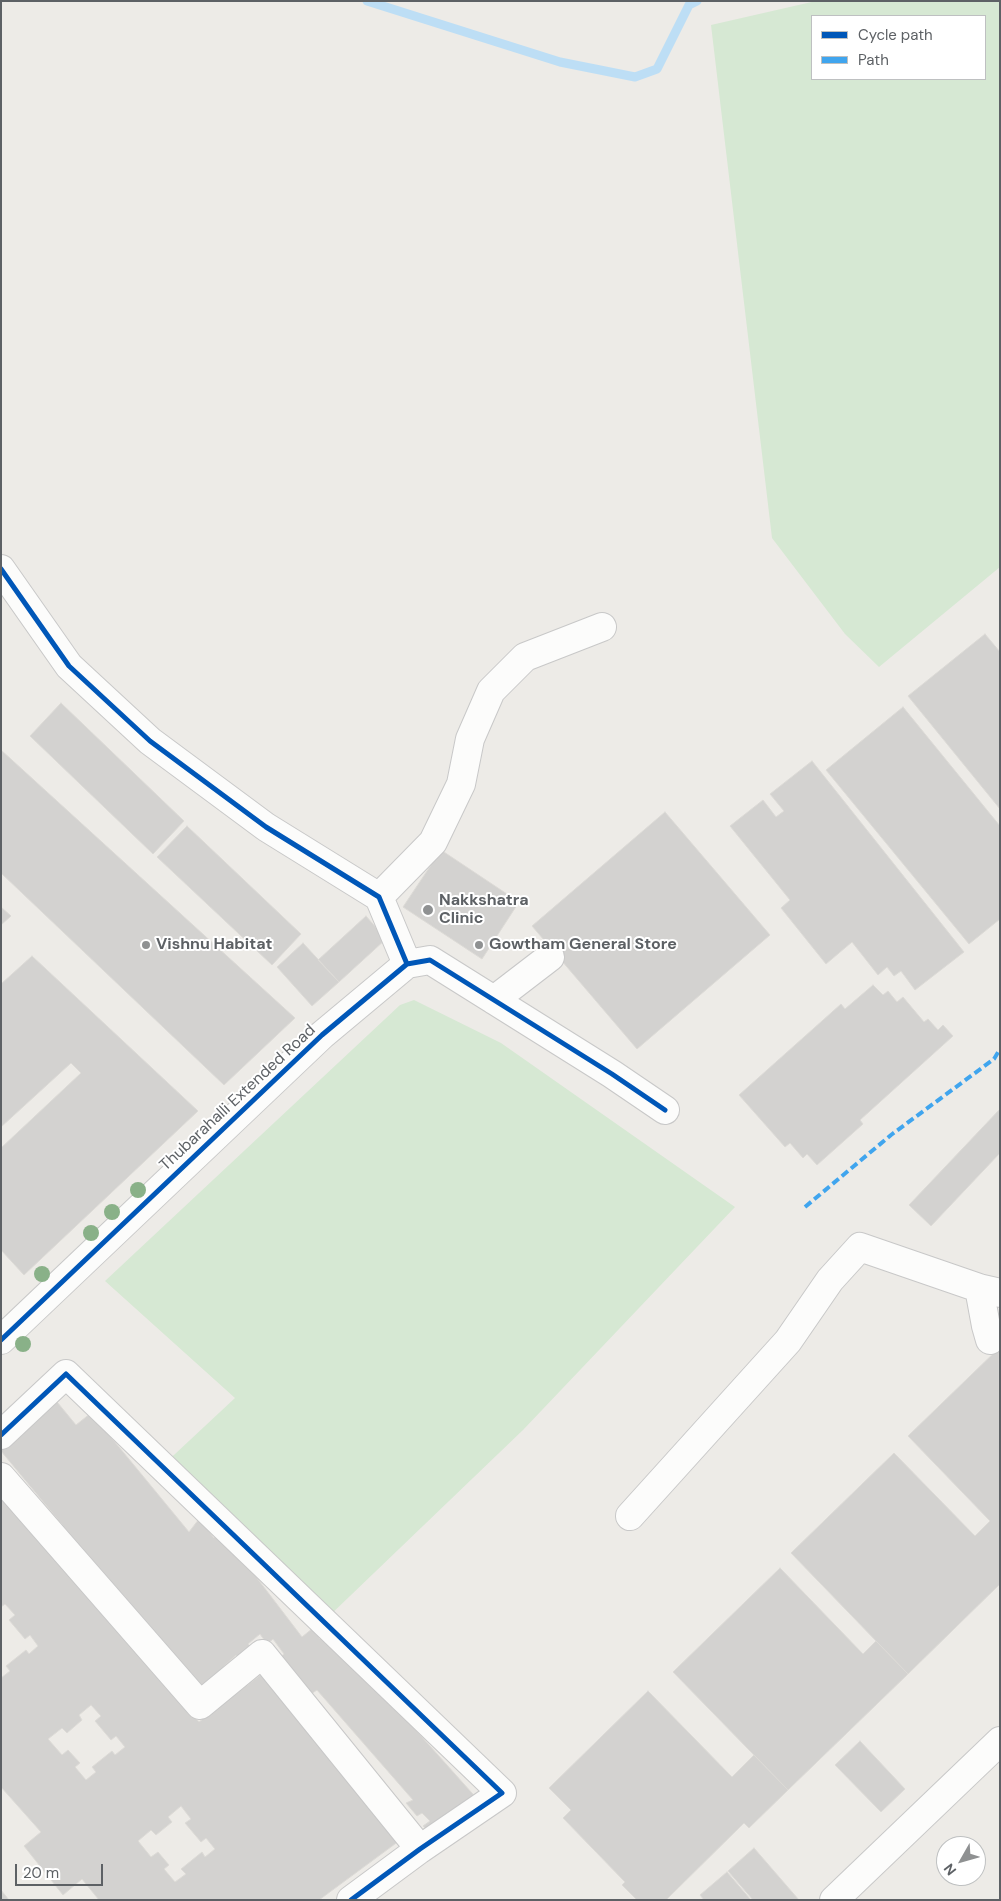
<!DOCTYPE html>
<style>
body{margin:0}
#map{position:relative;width:1001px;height:1901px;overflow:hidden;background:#edebe7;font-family:"DM Sans",sans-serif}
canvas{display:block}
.frame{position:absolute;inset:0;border:2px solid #5d6165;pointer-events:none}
.legend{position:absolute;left:811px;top:15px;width:175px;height:65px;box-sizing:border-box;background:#fff;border:1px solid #bec0c1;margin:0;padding:6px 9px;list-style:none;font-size:15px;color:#5d6165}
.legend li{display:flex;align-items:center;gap:10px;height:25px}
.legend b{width:25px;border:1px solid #bec0c1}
.north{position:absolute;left:936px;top:1836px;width:50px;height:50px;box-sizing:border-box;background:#fff;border:1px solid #bec0c1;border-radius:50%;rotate:232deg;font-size:14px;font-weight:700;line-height:20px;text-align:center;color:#5d6165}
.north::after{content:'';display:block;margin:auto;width:18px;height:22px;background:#8f9192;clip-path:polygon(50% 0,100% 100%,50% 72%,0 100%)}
.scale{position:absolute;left:15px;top:1864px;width:88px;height:22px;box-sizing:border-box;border:2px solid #5d6165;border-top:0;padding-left:6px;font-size:15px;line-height:18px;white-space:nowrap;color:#5d6165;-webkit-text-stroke:4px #fff;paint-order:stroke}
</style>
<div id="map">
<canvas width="1001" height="1901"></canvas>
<div class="frame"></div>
<ul class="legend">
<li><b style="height:6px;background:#0057b8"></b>Cycle path</li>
<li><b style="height:6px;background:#40a5ee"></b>Path</li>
</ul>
<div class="north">N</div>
<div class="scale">20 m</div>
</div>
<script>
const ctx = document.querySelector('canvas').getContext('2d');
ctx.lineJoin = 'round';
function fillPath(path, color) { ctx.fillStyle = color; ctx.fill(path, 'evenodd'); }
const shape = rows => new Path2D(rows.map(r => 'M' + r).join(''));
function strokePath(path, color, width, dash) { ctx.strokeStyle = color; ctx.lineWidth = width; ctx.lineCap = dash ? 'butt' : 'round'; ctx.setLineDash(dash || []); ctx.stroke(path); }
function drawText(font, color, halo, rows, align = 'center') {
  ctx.font = font + ' "DM Sans",sans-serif'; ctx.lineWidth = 4; ctx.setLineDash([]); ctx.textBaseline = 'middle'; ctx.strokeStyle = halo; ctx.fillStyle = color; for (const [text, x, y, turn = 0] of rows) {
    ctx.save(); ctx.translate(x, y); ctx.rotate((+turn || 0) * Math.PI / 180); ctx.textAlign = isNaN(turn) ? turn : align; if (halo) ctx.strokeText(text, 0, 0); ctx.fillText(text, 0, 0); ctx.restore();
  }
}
fillPath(shape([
 [816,1,1000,1,1000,567,879,667,845,634,772,538,711,25],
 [812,16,985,16,985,79,812,79],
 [414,1000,501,1043,735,1207,523,1430,325,1620,160,1468,235,1398,105,1281,400,1005]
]), '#d6e8d3');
strokePath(shape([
 [367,1,560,62,635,77,657,69,689,5,697,1]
]), '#bddef5', 9);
const building = shape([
 [985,634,1000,652,1000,809,908,696,985,634],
 [61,703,184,821,153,854,30,736,61,703],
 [903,707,1000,826,1000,919,969,944,826,770,903,707],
 [1,750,295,1018,224,1085,1,873,1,750],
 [812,761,964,952,915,990,901,971,894,976,887,967,878,975,852,942,826,964,781,908,790,900,730,826,763,800,776,817,784,811,770,794,812,761],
 [665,812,770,935,637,1049,532,926,665,812],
 [187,826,301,934,272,965,157,857,187,826],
 [441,850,519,902,482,959,403,907,441,850],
 [1,907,11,916,1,925,1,907],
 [366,916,386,939,339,982,318,960,366,916],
 [303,943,339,982,312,1006,277,967,303,943],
 [32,956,198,1111,24,1275,1,1250,1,1148,81,1073,71,1063,1,1127,1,984,32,956],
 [873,985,883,995,888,991,897,1002,903,997,924,1022,928,1019,938,1030,943,1025,953,1036,860,1120,863,1124,817,1165,807,1154,803,1158,790,1143,785,1147,739,1095,841,1004,845,1009,873,985],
 [1000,1109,1000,1153,931,1226,909,1205,1000,1109],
 [999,1348,1000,1584,908,1674,791,1553,894,1453,975,1536,990,1521,908,1436,999,1348],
 [53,1397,76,1425,91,1413,189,1532,199,1519,214,1538,221,1531,302,1637,313,1628,320,1639,329,1633,480,1802,435,1836,423,1826,430,1821,422,1813,417,1816,406,1803,413,1800,317,1690,311,1694,279,1658,284,1654,273,1639,267,1644,260,1634,248,1644,254,1650,240,1661,236,1655,199,1690,1,1451,1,1444,53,1397],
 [1,1498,199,1722,267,1670,399,1841,319,1900,99,1900,82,1879,63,1895,24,1846,41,1832,1,1787,1,1678,10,1671,6,1666,26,1650,29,1654,38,1646,30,1635,25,1639,9,1620,15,1615,5,1604,1,1607,1,1498],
 [91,1705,101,1716,95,1721,111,1740,116,1736,125,1747,115,1755,112,1751,92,1767,96,1772,86,1780,75,1767,80,1763,68,1750,62,1755,48,1739,62,1728,67,1733,82,1720,79,1715,91,1705],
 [181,1806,191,1819,185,1823,201,1842,206,1838,215,1849,205,1857,202,1852,181,1869,186,1874,175,1882,164,1869,169,1865,158,1852,151,1857,138,1841,151,1830,156,1835,172,1822,168,1817,181,1806],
 [780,1568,863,1654,876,1641,908,1674,788,1790,673,1672,780,1568],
 [648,1691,732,1777,754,1755,788,1790,749,1828,744,1823,666,1900,637,1900,622,1885,625,1882,563,1818,571,1810,549,1788,648,1691],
 [860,1741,905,1789,881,1812,835,1765,860,1741],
 [754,1848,799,1900,753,1900,728,1871,754,1848],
 [727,1872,751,1900,704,1900,700,1895,727,1872],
 [1,1890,9,1900,1,1900,1,1890]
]);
fillPath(building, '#d3d2d0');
strokePath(building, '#dcdad6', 1);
const minor = shape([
 [1,569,69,666,150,741,266,827,379,897,407,964],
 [379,897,433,842,461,784,470,739,491,691,525,657,602,627],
 [494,1000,550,957],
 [979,1288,986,1326,990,1340],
 [1,1340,322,1035,407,964,430,960,612,1074,665,1110],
 [1,1435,66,1374,502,1793,420,1849,351,1900],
 [1,1477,200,1705,262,1654,420,1849],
 [630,1516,788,1341,830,1280,860,1247,979,1288,1000,1293],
 [834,1900,1000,1741]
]);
strokePath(minor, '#c8c8c8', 30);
strokePath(minor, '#fcfcfb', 28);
strokePath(shape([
 [805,1207,891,1135,994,1059,1000,1049]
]), '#40a5ee', 4, [8, 4]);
strokePath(shape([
 [1,569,69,666,150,741,266,827,379,897,407,964],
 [1,1340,322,1035,407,964,430,960,612,1074,665,1110],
 [1,1435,66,1374,502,1793,420,1849,351,1900]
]), '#0057b8', 5);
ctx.fillStyle = '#89b188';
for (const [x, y] of [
 [138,1190],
 [112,1212],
 [91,1233],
 [42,1274],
 [23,1344]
]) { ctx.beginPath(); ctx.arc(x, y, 8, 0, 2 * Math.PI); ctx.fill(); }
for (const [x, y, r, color] of [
 [428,910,6,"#8f9192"],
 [146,945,5,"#8f9192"],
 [479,945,5,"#8f9192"]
]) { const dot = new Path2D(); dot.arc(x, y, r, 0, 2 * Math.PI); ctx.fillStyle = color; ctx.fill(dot); strokePath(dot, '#fff', 2); }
drawText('bold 16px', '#5d6165', '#fff', [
 ["Nakkshatra",439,901],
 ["Clinic",439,919],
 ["Vishnu Habitat",156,945],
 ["Gowtham General Store",489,945]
], 'left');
drawText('16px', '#5d6165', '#fff', [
 ["Thubarahalli Extended Road",238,1098,-43]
]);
</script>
